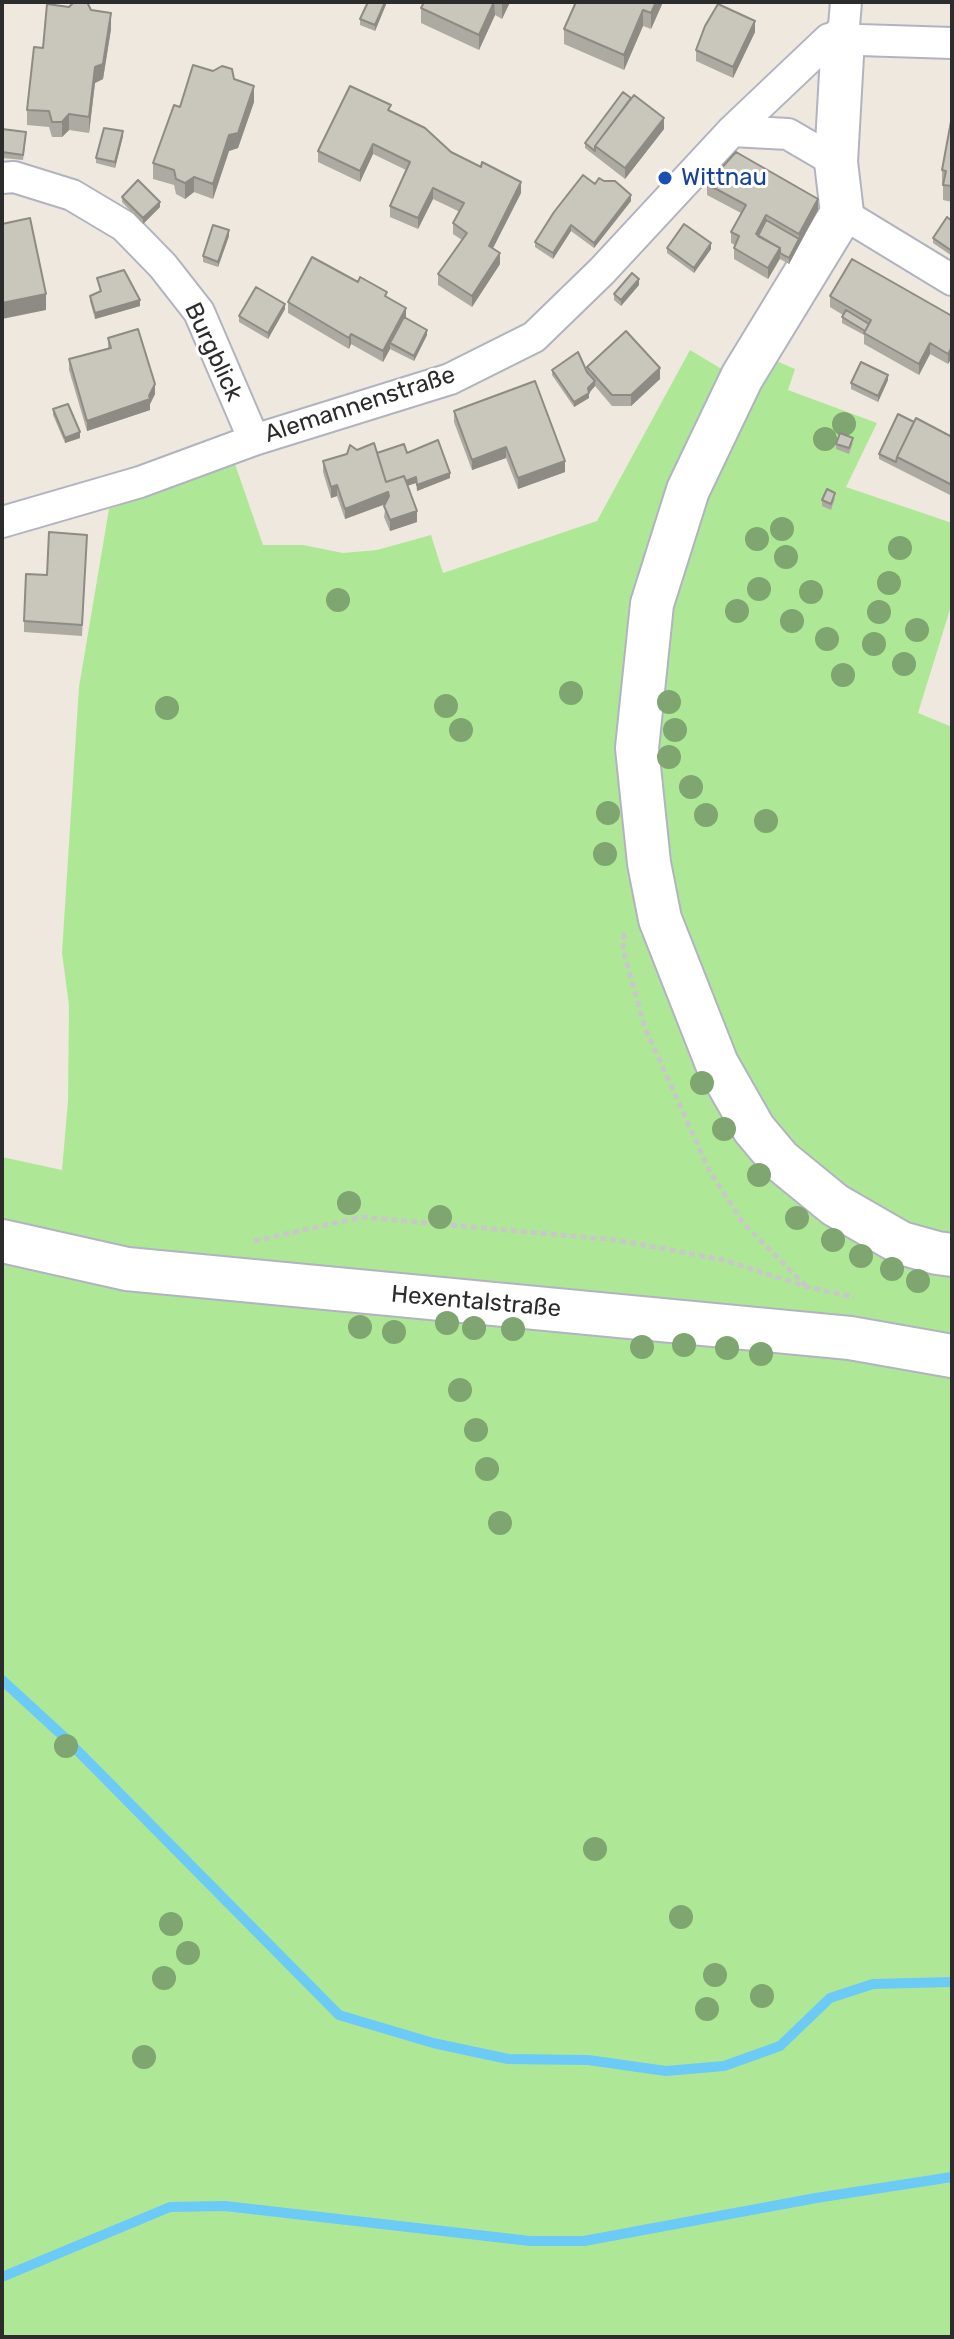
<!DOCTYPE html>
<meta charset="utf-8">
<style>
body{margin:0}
#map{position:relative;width:954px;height:2339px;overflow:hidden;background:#eee8de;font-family:Rubik,sans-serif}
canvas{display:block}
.frame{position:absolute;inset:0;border:4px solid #2c2c2c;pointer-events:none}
</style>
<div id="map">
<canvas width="954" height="2339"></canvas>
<div class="frame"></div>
</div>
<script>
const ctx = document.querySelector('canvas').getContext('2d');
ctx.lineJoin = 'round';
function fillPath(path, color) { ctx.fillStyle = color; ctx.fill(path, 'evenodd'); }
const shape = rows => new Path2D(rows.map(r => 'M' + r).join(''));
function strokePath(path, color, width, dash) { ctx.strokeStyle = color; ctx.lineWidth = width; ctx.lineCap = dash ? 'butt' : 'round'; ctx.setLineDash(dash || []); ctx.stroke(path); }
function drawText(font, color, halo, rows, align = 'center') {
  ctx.font = font + ' Rubik,sans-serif'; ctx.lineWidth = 6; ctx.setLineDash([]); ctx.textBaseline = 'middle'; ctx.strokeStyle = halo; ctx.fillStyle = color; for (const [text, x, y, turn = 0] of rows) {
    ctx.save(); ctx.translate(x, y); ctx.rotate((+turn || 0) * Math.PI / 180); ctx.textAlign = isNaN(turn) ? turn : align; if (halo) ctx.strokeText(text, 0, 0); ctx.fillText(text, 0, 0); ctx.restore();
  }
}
fillPath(shape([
 [690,350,758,391,774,360,795,369,788,390,877,423,846,487,952,523,952,603,918,713,952,727,952,2337,2,2337,2,1157,62,1170,68,1101,69,1005,62,953,79,687,109,509,235,464,263,545,303,545,343,553,377,550,431,535,443,573,597,521]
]), '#aee897');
strokePath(shape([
 [2,1680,63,1736,339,2015,433,2043,508,2059,588,2060,666,2071,724,2066,780,2046,830,1998,873,1984,952,1982],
 [2,2277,170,2207,225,2206,530,2241,584,2241,816,2198,952,2177]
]), '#6bcaf6', 10);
const street = shape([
 [843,38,846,2],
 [732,131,788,134,836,162],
 [2,178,14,177,72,195,124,226,163,266,199,312,254,440],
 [842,213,952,280],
 [2,522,140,482,254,440,450,379,534,337,602,271,732,131,829,39,952,43]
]);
const secondary = shape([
 [843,38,836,162,842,213,742,377,688,490,652,604,637,748,649,863,660,919,717,1064,754,1129,780,1160,835,1205,901,1243,937,1253,952,1255],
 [2,1241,127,1269,850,1338,952,1356]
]);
strokePath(street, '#b2b3c0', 34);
strokePath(secondary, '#b2b3c0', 46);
strokePath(shape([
 [624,933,623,950,645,1028,709,1170,743,1223,806,1286],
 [254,1241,362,1217,616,1240,724,1260,807,1287,854,1297]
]), '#c8c8c8', 5, [6, 4]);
strokePath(street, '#fff', 30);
strokePath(secondary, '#fff', 42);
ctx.fillStyle = '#7fa570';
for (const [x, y] of [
 [844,424],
 [825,439],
 [782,529],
 [757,539],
 [900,548],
 [786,557],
 [889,583],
 [759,589],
 [811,592],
 [338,600],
 [737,611],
 [879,612],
 [792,621],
 [917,630],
 [827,639],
 [874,644],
 [904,664],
 [843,675],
 [571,693],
 [669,702],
 [446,706],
 [167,708],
 [461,730],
 [675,730],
 [669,757],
 [691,787],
 [608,813],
 [706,815],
 [766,821],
 [605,854],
 [702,1083],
 [724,1129],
 [759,1175],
 [349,1203],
 [440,1217],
 [797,1218],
 [833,1240],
 [861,1256],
 [892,1269],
 [918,1281],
 [447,1323],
 [360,1327],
 [474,1328],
 [513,1329],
 [394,1332],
 [684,1345],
 [642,1347],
 [727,1348],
 [761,1354],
 [460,1390],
 [476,1430],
 [487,1469],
 [500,1523],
 [66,1746],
 [595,1849],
 [681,1917],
 [171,1924],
 [188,1953],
 [715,1975],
 [164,1978],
 [762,1996],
 [707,2009],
 [144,2057]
]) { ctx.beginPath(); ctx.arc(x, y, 12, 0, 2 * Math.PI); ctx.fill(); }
fillPath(shape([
 [368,2,387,2,375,31,360,25,360,19],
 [424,2,510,2,502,19,495,15,479,50,421,23,421,8],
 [576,2,663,2,651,29,643,26,624,70,564,44,564,29],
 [91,10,111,29,103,79,95,83,89,133,69,130,62,137,52,137,49,127,27,125,27,110,43,48],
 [755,32,733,78,696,61,696,50],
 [234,79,254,102,238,148,229,151,213,199,194,192,185,199,176,194,174,185,153,179,153,163,180,107],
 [391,111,451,152,521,193,493,248,500,264,472,307,438,285,438,274,462,240,453,234,453,223,460,212,433,199,418,229,390,217,390,206,406,170,373,154,360,182,318,162,318,151],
 [952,116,952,202,943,200,943,186,942,185,942,170],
 [2,129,26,137,23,160,2,158],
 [664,129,625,179,585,148,585,143],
 [123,136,115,168,96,163,96,158],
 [595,184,631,201,594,248,571,231,553,259,535,247,535,242],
 [707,184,818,210,789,264,780,259,768,279,734,259,734,248,735,245,731,243,731,232,741,213,707,195],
 [122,197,160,207,143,224,122,202],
 [952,221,952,256,933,243,933,238],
 [229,236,218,267,203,262,203,256],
 [667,248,711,249,694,273,667,253],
 [97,278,140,306,95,319,90,301,90,296,100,292],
 [639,285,621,306,614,300,614,294],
 [830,296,952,316,948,364,930,354,919,375,864,344,864,335,842,323,842,317,843,315,830,307],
 [387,297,406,318,427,335,414,361,390,349,383,362,351,344,349,349,288,313,288,302],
 [285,309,268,339,239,322,239,316],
 [108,338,155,394,150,404,150,410,87,431,69,370,69,359,108,348],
 [587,367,660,379,631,406,612,406,595,386,589,393,589,398,574,407,552,375,552,370,587,373],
 [888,380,878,402,851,389,851,383],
 [53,409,80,438,65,443,53,415],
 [454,411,565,472,518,489,506,458,472,470,454,422],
 [914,422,952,437,952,496,879,459,879,454],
 [853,443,849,454,836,449,836,444],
 [357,450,377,453,407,453,450,478,417,491,416,483,407,486,417,522,390,531,384,517,386,504,345,519,337,496,331,498,323,472,323,461],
 [835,498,831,510,822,506,822,500],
 [87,535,82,636,24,632,24,621,47,575]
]), '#adaaa2');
fillPath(shape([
 [385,2,387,2,375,31,375,25],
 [494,2,495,15,479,50,479,35],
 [503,2,510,2,502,19,502,3],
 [656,2,663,2,651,29,651,13],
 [643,10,643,26,624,70,624,55],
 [111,13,111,29,103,79,95,83,89,133,89,117,95,67],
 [755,21,755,32,733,78,733,67],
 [254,86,254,102,238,148,229,151,213,199,213,184,229,135],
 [69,114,69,130,62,137,62,122],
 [664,118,664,129,625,179,625,168],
 [123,131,123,136,115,168,115,162],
 [373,144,373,154,360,182,360,171],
 [194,177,194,192,185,199,185,183],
 [521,182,521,193,489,256,489,246],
 [433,188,433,199,418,229,418,218],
 [631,195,631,201,594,248,594,243],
 [818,199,818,210,789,264,789,258,799,239,799,234],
 [160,202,160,207,143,224,143,218],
 [766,215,766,226,758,241,756,234],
 [571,225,571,231,553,259,553,253],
 [229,230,229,236,218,267,218,262],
 [711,243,711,249,694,273,694,268],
 [780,248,780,258,768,279,768,268],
 [500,253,500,264,472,307,472,296],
 [639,279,639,285,621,306,621,300],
 [46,294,46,310,2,319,2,303],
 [140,300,140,306,95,319,95,313],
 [285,304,285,309,268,339,268,333],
 [406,308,406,319,390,343,390,349,383,362,383,351],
 [427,330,427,335,414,361,414,356],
 [351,334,351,344,349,349,349,338],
 [930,343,930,354,919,375,919,364],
 [952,347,952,358,948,364,948,354],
 [660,368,660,379,631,406,631,395],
 [888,375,888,380,878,402,878,396],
 [595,381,595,386,589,393,589,398,574,407,574,402],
 [155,384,155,394,150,404,150,410,87,431,87,421,149,396],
 [80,432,80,438,65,443,65,438],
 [506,447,506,458,472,470,472,460],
 [565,461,565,472,518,489,518,478],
 [450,473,450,478,417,491,417,485],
 [416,477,416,483,388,492,388,503,345,519,345,509,386,487],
 [337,485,337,496,331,498,331,487],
 [417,511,417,522,390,531,390,520]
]), '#8d8b84');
const building = shape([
 [74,2,87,2,91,10,111,13,103,64,95,67,89,117,69,114,62,122,52,122,49,111,27,110,34,47,43,48,47,4,69,7,74,2],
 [368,2,385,2,375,25,360,19,368,2],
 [424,2,494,2,479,35,421,8,424,2],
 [576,2,656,2,651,13,643,10,624,55,564,29,576,2],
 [718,4,755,21,733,67,696,50,705,26,718,4],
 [193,65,213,71,222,66,232,69,234,79,254,86,238,133,229,135,213,184,194,177,185,183,176,179,174,170,153,163,174,105,180,107,193,65],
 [350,86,391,105,388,110,425,128,451,152,481,167,482,162,521,182,489,246,500,253,472,296,438,274,467,233,453,223,464,203,433,188,418,218,390,206,410,162,373,144,360,171,318,151,350,86],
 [623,92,631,98,595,146,595,151,585,143,623,92],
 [634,95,664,118,625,168,595,146,634,95],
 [952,116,952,186,943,185,946,171,942,170,952,116],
 [104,128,123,131,115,162,96,158,104,128],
 [2,129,26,132,23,155,2,152,2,129],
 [736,152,818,199,799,234,766,215,756,234,780,248,768,268,734,248,739,236,731,232,746,205,707,184,736,152],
 [583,175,595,184,599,178,604,181,615,181,631,195,594,243,571,225,553,253,535,242,554,212,583,175],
 [138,180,160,202,143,218,122,197,138,180],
 [947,217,952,221,952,251,933,238,947,217],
 [30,218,46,294,2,303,2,224,30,218],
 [766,220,799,239,789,258,780,253,780,248,758,236,766,220],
 [684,224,711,243,694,268,667,248,684,224],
 [213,225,229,230,218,262,203,256,213,225],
 [312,257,358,282,360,277,387,292,385,296,406,308,383,351,351,334,349,338,288,302,312,257],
 [852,259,952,316,952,347,948,354,930,343,919,364,864,333,871,320,830,296,852,259],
 [124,270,140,300,95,313,90,296,101,291,97,278,124,270],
 [632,273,639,279,621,300,614,294,632,273],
 [256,287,285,304,268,333,239,316,256,287],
 [846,310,869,324,865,331,842,317,846,310],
 [404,317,427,330,414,356,390,343,404,317],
 [138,329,155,384,149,396,150,399,87,421,69,359,111,348,108,338,138,329],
 [626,331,660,368,631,395,612,395,587,367,626,331],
 [578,352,587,372,595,381,588,388,589,393,574,402,552,370,578,352],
 [861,362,888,375,878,396,851,383,861,362],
 [535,381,565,461,518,478,506,447,472,460,454,411,535,381],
 [68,404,80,432,65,438,53,409,68,404],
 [898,414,914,422,897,457,896,462,879,454,898,414],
 [916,418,952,437,952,485,897,457,916,418],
 [840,433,853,438,849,448,836,444,840,433],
 [438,440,450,473,417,485,416,477,406,481,404,476,386,482,377,453,404,444,407,453,438,440],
 [374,443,386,482,404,476,417,511,390,520,384,506,389,496,388,492,345,509,337,485,331,487,323,461,347,454,350,445,357,450,374,443],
 [827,489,835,493,831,504,822,500,827,489],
 [49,532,87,535,82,625,24,621,26,574,47,575,49,532]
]);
fillPath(building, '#c9c6bc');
strokePath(building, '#8d8b84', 2);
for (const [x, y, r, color] of [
 [665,178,8,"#1a4fb4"]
]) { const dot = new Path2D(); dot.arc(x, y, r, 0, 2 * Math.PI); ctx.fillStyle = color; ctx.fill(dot); strokePath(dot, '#fff', 3); }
drawText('24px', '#164399', '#fff', [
 ["Wittnau",681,178]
], 'left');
drawText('24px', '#2c2c2c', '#fff', [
 ["Burgblick",213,352,65],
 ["Alemannenstraße",360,405,-18],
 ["Hexentalstraße",476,1302,5]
]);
</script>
